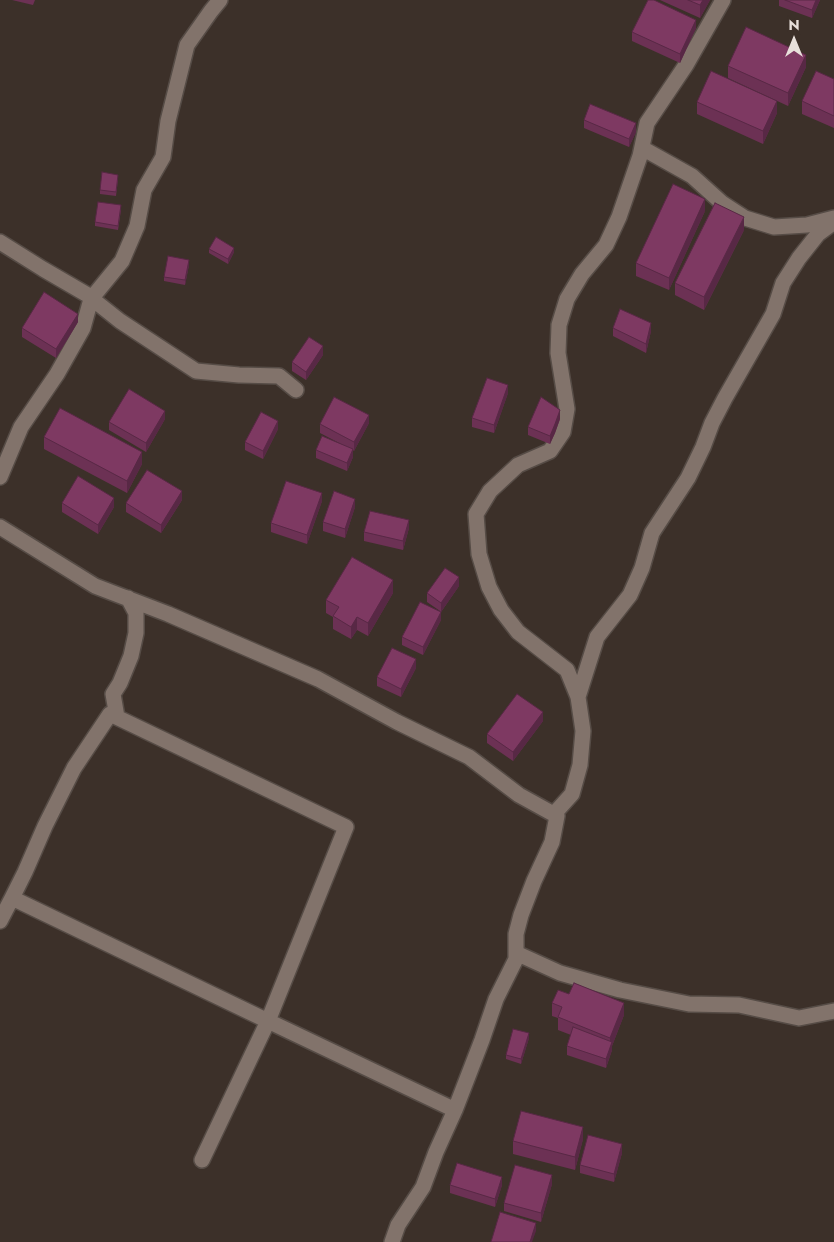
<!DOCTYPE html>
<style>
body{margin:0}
#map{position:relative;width:834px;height:1242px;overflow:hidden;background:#3c3029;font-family:Jost,sans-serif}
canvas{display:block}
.north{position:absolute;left:769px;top:15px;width:50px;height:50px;-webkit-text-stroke:4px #3c3029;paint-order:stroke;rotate:0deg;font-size:14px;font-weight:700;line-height:20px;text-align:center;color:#e8e0db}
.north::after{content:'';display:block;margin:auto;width:18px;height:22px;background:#e8e0db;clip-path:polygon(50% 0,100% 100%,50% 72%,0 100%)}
</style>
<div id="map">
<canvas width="834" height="1242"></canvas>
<div class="north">N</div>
</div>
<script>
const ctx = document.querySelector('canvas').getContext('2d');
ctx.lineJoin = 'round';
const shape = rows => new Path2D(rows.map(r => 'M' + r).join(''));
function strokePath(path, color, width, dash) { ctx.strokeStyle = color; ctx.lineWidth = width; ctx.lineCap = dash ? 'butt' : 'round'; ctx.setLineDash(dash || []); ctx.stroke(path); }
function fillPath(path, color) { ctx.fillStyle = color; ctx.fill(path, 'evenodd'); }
const minor = shape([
 [642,148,692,176,722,203,745,218,774,227,807,225,834,218],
 [0,242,43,269,86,294,120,321,196,371,239,375,279,376,296,390],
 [0,477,21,427,57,374,83,328,91,299,122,261,137,226,144,190,163,157,168,121,187,45,211,11,220,0],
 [0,527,95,586,168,614,318,679,397,722,469,757,519,795,557,816,552,842,534,881,521,915,516,934,516,959,496,999,482,1040,455,1110,436,1152,423,1187,398,1225,392,1242],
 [578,697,597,637,630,595,642,568,652,533,688,478,703,447,712,423,725,398,773,314,783,283,799,258,818,234,834,222],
 [117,717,113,694,120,683,131,656,136,633,136,613,128,598],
 [554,814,572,794,580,765,583,731,578,697,567,670,518,632,501,610,489,587,479,554,476,514,490,491,518,465,550,451,563,432,567,409,558,353,559,325,567,299,582,274,606,245,619,217,640,156,647,123,686,65,723,0],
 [0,921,12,898,25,872,45,826,74,768,110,714,346,827,268,1021,12,898],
 [516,953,560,973,620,990,689,1004,739,1005,799,1018,834,1011],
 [202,1160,268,1021,455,1110]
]);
strokePath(minor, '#564c46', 18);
strokePath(minor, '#82736b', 15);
fillPath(shape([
 [12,0,35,0,33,5],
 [660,0,710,0,700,18],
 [779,0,820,0,812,18,779,6],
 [696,28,680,63,632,41,632,32],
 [728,66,806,67,788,106,728,78],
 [834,79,834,128,802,114,802,101],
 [697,102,777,113,763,144,697,114],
 [584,120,636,132,629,147,584,128],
 [118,179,116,196,100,194,100,190],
 [121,210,118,230,95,226,95,222],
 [705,211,669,290,636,276,636,263],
 [744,230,704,310,675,295,675,283],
 [209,249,234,252,228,264,209,253],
 [189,265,185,285,164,281,164,277],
 [78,322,56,358,22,337,22,328],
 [613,328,651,331,646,353,613,336],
 [323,355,306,380,292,371,292,362],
 [508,393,494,433,472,427,472,418],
 [165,419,146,452,109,430,109,422],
 [560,419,555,433,550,444,528,435,528,427],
 [369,423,354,451,353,450,353,457,347,471,316,458,316,450,343,445,320,433,320,424],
 [278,429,263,459,245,450,245,442],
 [44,437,142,464,127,493,44,449],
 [182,500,161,533,126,512,126,503],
 [322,501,307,544,271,532,271,523],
 [62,503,114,507,98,534,62,512],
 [355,507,345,538,323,531,323,522],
 [409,528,403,550,364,541,364,532],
 [459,586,441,612,441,620,423,655,402,645,402,637,440,611,427,602,427,593],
 [393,593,368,636,357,630,351,639,333,629,333,617,326,613,326,600],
 [416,668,401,697,377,686,377,677],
 [543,721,513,761,487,743,487,734],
 [552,1003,624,1015,612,1046,612,1050,606,1068,567,1055,567,1046,571,1035,558,1030,558,1018,552,1016],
 [529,1038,521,1064,506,1059,506,1055],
 [583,1139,575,1170,513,1154,513,1141],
 [622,1153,614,1182,580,1173,580,1165],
 [552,1184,541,1222,504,1211,504,1203],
 [450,1185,502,1185,495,1207,450,1193]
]), '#6c3154');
fillPath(shape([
 [703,0,710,0,700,18,700,5],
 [816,0,820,0,812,18,812,10],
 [696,20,696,28,680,63,680,54],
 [806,55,806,67,788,106,788,93],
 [777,101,777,113,763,144,763,131],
 [636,123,636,132,629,147,629,139],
 [705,199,705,211,669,290,669,278],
 [744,217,744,230,704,310,704,297],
 [234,248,234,252,228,264,228,259],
 [189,260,189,265,185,285,185,280],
 [78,314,78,322,56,358,56,349],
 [651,323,651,331,646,353,646,344],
 [323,346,323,355,306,380,306,372],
 [508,385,508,393,494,433,494,425],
 [560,410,560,419,555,433,550,444,550,436],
 [165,411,165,419,146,452,146,443],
 [369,415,369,423,354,451,354,442],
 [278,421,278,429,263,459,263,451],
 [353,449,353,457,347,471,347,463],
 [142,452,142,464,127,493,127,481],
 [182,491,182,500,161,533,161,525],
 [322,493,322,501,307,544,307,535],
 [114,498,114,507,98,534,98,525],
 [355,499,355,507,345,538,345,529],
 [409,520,409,528,403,550,403,541],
 [459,577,459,586,441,612,441,603],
 [393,580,393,593,368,636,368,623],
 [441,612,441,620,423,655,423,647],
 [357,617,357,630,351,639,351,627],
 [416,659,416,668,401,697,401,689],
 [543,712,543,721,513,761,513,752],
 [624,1003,624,1015,612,1046,612,1050,606,1068,606,1059,610,1047,610,1038],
 [529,1033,529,1038,521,1064,521,1059],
 [583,1127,583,1139,575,1170,575,1157],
 [622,1144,622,1153,614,1182,614,1174],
 [552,1175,552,1184,541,1222,541,1213],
 [502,1177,502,1185,495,1207,495,1199],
 [536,1223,536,1231,532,1242,530,1242]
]), '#582845');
const building = shape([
 [648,0,654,0,696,20,680,54,632,32,648,0],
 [688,0,703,0,700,5,688,0],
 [785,0,816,0,812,10,785,0],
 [746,27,806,55,788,93,728,66,746,27],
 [711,71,777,101,763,131,697,102,711,71],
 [816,71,834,79,834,116,802,101,816,71],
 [590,104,636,123,629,139,584,120,590,104],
 [102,172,118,175,116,192,100,190,102,172],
 [673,184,705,199,669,278,636,263,673,184],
 [98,202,121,205,118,226,95,222,98,202],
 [715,203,744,217,704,297,675,283,715,203],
 [216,237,234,248,228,259,209,249,216,237],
 [168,256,189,260,185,280,164,277,168,256],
 [44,292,78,314,56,349,22,328,44,292],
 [620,309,651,323,646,344,613,328,620,309],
 [309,337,323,346,306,372,292,362,309,337],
 [487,378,508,385,494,425,472,418,487,378],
 [129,389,165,411,146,443,109,422,129,389],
 [334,397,369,415,354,442,320,424,334,397],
 [541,397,560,410,555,424,550,436,528,427,541,397],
 [60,408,142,452,127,481,44,437,60,408],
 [261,412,278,421,263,451,245,442,261,412],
 [322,436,353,449,347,463,316,450,322,436],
 [147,470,182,491,161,525,126,503,147,470],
 [78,476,114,498,98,525,62,503,78,476],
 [286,481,322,493,307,535,271,523,286,481],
 [334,491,355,499,345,529,323,522,334,491],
 [370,511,409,520,403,541,364,532,370,511],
 [352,557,393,580,368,623,357,617,351,627,333,616,339,607,326,600,352,557],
 [445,568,459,577,441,603,427,593,445,568],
 [420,602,441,612,423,647,402,637,420,602],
 [392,648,416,659,401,689,377,677,392,648],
 [517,694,543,712,513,752,487,734,517,694],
 [574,983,624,1003,610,1038,558,1017,562,1007,552,1003,558,990,569,994,574,983],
 [573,1027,612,1042,606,1059,567,1046,573,1027],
 [513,1029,529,1033,521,1059,506,1055,513,1029],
 [521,1111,583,1127,575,1157,513,1141,521,1111],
 [588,1135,622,1144,614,1174,580,1165,588,1135],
 [457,1163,502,1177,495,1199,450,1185,457,1163],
 [515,1165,552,1175,541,1213,504,1203,515,1165],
 [500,1212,536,1223,530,1242,491,1242,500,1212]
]);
fillPath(building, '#7e3962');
strokePath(building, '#582845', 1);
</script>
